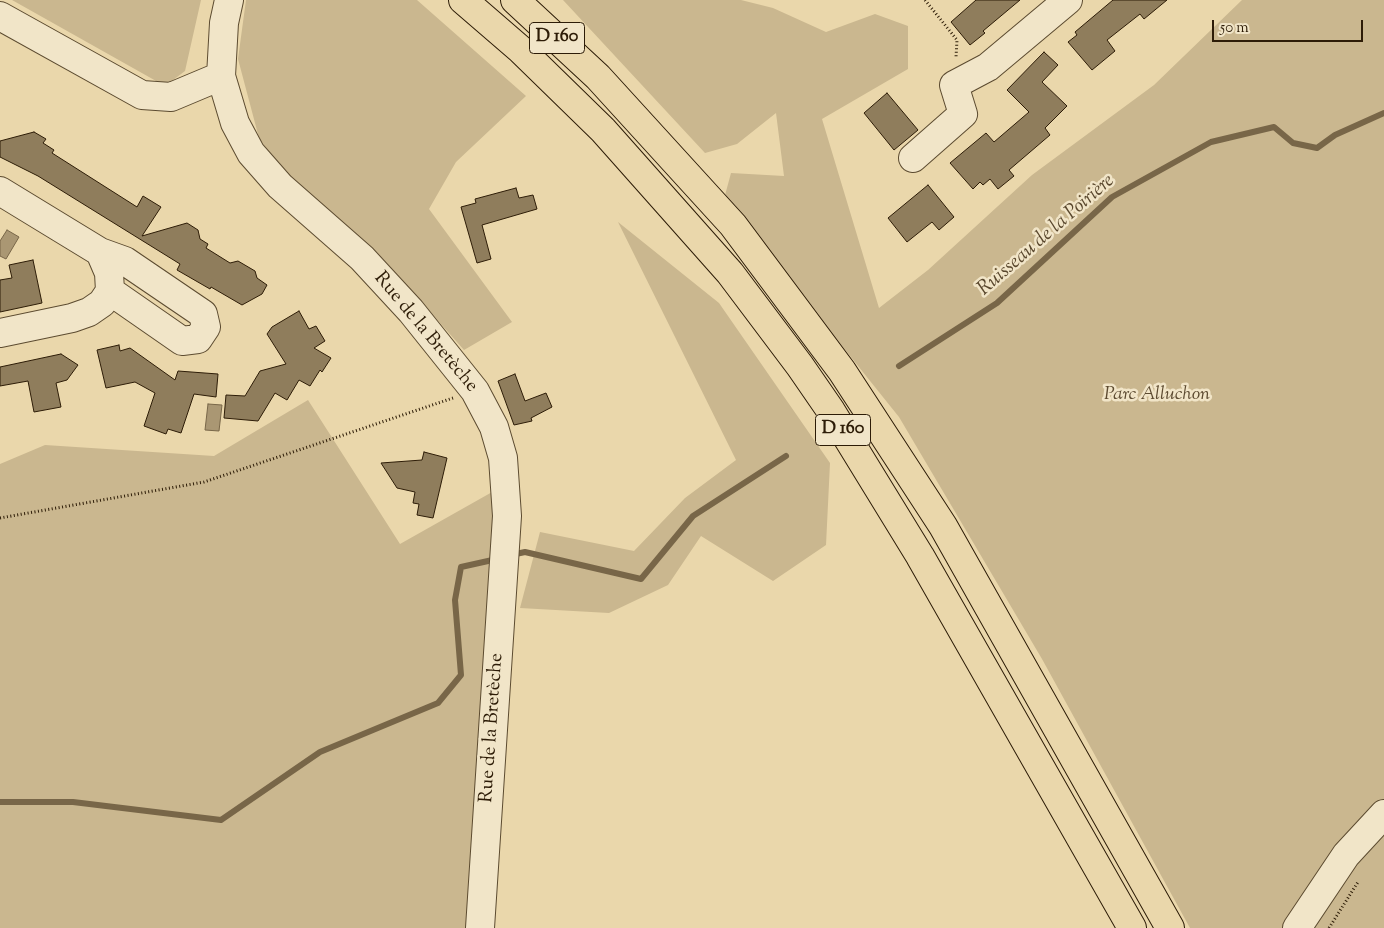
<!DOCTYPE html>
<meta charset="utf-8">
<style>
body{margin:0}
#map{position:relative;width:1384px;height:928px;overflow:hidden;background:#ead7ab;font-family:"Sorts Mill Goudy",serif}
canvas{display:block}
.scale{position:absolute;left:1212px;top:20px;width:151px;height:22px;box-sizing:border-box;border:2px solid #2d1c07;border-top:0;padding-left:6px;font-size:15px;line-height:18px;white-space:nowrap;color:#2d1c07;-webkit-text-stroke:4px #f1e5c8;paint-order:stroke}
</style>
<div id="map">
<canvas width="1384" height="928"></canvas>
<div class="scale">50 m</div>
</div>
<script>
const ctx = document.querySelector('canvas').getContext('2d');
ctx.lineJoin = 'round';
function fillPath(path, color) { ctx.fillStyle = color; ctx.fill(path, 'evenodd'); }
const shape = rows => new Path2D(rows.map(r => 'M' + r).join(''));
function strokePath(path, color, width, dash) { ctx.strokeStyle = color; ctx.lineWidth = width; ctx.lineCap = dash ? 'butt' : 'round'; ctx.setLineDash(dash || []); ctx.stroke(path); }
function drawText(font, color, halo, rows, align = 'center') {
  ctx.font = font + ' "Sorts Mill Goudy",serif'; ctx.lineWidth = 5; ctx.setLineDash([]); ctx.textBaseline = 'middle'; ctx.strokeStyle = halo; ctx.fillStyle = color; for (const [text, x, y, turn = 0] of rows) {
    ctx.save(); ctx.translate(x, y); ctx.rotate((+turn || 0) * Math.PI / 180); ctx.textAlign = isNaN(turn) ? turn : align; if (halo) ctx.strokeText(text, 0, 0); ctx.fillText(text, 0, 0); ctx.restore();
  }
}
fillPath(shape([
 [12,0,201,0,185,71,165,86],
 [246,0,417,0,526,96,456,162,429,209,512,322,464,350,384,260,284,172,259,138,238,59],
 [563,0,741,0,773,8,826,32,875,14,908,26,908,69,822,119,879,308,928,270,1032,175,1154,85,1242,0,1384,0,1384,928,1190,928,1042,659,899,417,724,199,731,173,784,176,776,113,737,144,705,153],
 [618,222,719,303,830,463,826,545,773,581,701,536,668,585,609,613,520,608,540,532,634,551,685,498,736,460],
 [308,400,400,544,517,478,490,928,0,928,0,464,45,445,214,456]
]), '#cab78f');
const water = shape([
 [7,230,19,237,6,259,0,256,0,241,7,230],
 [208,404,222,405,219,431,205,430,208,404]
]);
fillPath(water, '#aa9773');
strokePath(water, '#786648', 1);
strokePath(shape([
 [899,366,997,303,1112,197,1211,142,1274,127,1293,143,1317,148,1335,135,1384,113],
 [511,555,525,552,641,579,693,516,786,456],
 [0,802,73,802,221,820,320,752,438,703,461,675,455,600,461,567,497,559]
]), '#786648', 6);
const building = shape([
 [976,0,1020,0,983,31,985,33,970,45,951,22,976,0],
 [1113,0,1167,0,1144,19,1140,14,1107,40,1115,51,1092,70,1068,42,1077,35,1075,32,1113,0],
 [1044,52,1058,65,1042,82,1067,106,1045,128,1050,135,1009,170,1014,176,998,189,990,179,983,185,980,182,973,189,950,163,986,133,994,142,1029,112,1007,90,1044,52],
 [887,93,918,130,894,150,864,113,887,93],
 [34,132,46,139,43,143,54,150,52,153,137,207,143,196,161,207,142,236,187,223,198,230,200,239,208,244,206,248,230,263,238,261,255,271,257,278,267,285,262,294,242,305,211,287,210,289,177,270,180,264,38,176,0,157,0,141,34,132],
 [928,185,954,217,939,230,932,222,907,242,888,218,928,185],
 [516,188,519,198,533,195,537,209,482,225,491,259,477,263,461,207,476,203,475,199,516,188],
 [33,260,42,303,0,312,0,280,12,278,9,265,33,260],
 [299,311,309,329,316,326,325,341,314,348,331,358,322,372,320,370,310,386,299,380,287,400,275,393,258,421,224,418,226,395,245,396,260,371,286,364,267,334,272,327,299,311],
 [119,345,120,351,130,348,175,380,178,371,218,374,216,397,194,394,181,433,168,429,166,434,144,426,155,393,135,382,106,388,97,350,119,345],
 [61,354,78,365,67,380,56,383,61,407,34,412,28,381,0,386,0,367,61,354],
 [515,374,525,401,546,393,552,407,531,418,532,421,514,425,498,381,515,374],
 [424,452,447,458,433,518,417,515,419,504,413,503,415,492,397,488,381,463,422,460,424,452]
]);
fillPath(building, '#8f7d5c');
strokePath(building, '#2d1c07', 1);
const minor = shape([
 [229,0,224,23,221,76,235,123,251,153,280,186,362,258,411,311,475,391,494,427,503,458,507,516,480,928],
 [0,16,142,95,171,97,221,76],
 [913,158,963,114,954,85,988,67,1068,0],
 [0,191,100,252,109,273,110,291,102,303,89,312,72,318,0,333],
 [100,252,125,261,203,314,206,327,198,339,182,341,110,291],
 [1297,928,1346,855,1384,814]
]);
const highway = shape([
 [463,0,521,50,603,130,730,273,800,366,831,411,920,556,1132,928],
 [515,0,598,77,733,225,842,371,943,526,1170,928]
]);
strokePath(minor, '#5c4b30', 30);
strokePath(highway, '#2d1c07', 30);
strokePath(shape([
 [925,0,957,40,956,57],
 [0,518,204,482,453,398],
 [1329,928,1358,882]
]), '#2d1c07', 3, [1, 2.5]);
strokePath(minor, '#f1e5c8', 28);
strokePath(highway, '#ead7ab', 28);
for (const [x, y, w] of [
 [557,38,55],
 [843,430,55]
]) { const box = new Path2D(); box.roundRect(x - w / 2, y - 15.5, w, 31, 4); ctx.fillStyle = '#f1e5c8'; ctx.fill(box); strokePath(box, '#2d1c07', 1); }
drawText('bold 18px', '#2d1c07', null, [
 ["D 160",557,38],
 ["D 160",843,430]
]);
drawText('19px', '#2d1c07', '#f1e5c8', [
 ["Rue de la Bretèche",425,333,50],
 ["Rue de la Bretèche",493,728,-86]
]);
drawText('italic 19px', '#5c4a30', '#f1e5c8', [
 ["Parc Alluchon",1157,396]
]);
drawText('italic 20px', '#59472d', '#f1e5c8', [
 ["Ruisseau de la Poirière",1047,236,-41]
]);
</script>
